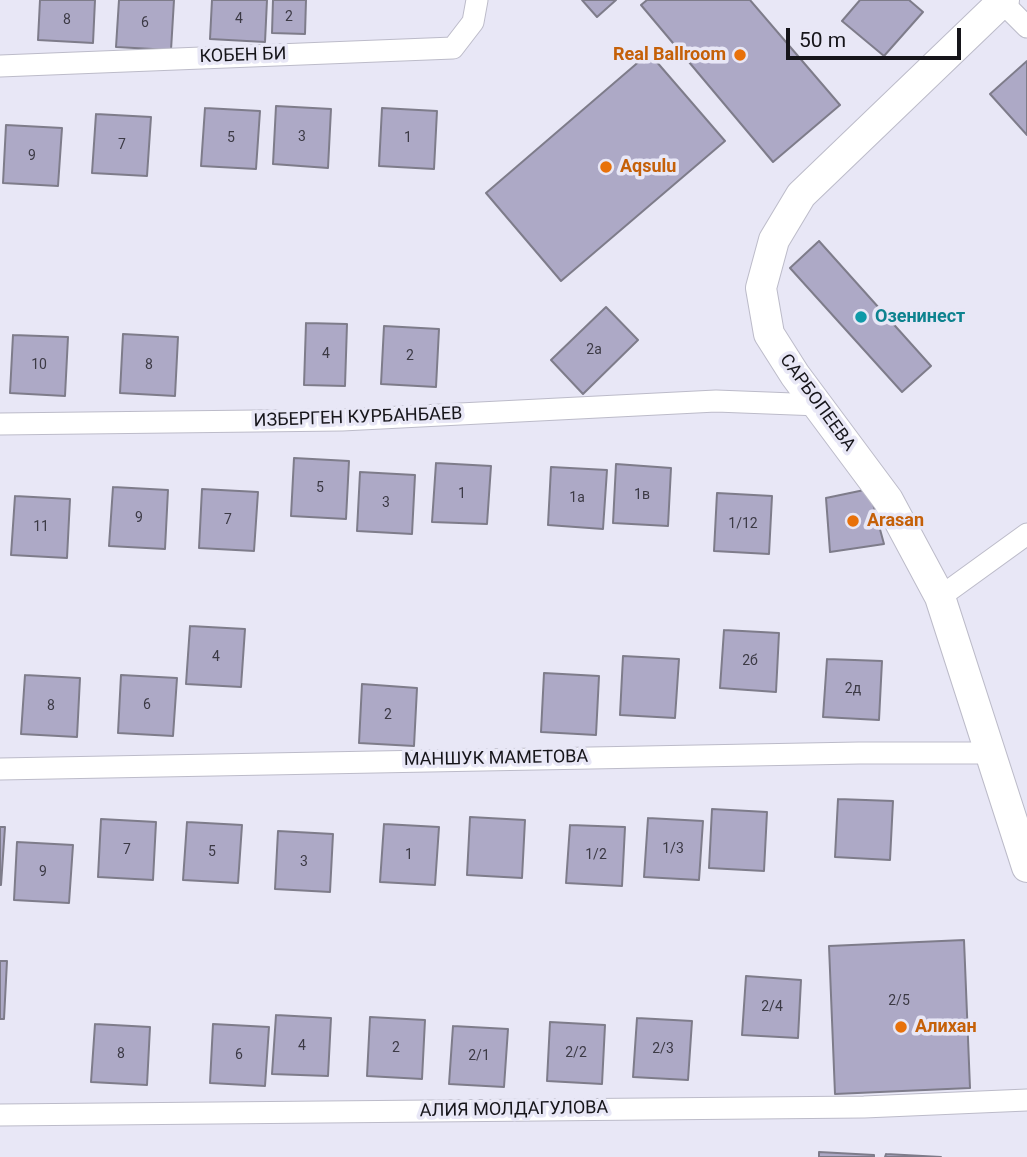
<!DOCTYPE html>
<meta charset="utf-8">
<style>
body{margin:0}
#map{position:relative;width:1027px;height:1157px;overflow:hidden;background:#e8e7f6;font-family:Roboto,sans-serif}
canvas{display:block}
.scale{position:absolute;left:786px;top:28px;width:175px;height:32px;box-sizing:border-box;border:4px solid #16151a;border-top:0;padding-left:9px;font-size:21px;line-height:24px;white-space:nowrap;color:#16151a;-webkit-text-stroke:5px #e8e7f6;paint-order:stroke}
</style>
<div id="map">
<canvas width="1027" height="1157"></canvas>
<div class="scale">50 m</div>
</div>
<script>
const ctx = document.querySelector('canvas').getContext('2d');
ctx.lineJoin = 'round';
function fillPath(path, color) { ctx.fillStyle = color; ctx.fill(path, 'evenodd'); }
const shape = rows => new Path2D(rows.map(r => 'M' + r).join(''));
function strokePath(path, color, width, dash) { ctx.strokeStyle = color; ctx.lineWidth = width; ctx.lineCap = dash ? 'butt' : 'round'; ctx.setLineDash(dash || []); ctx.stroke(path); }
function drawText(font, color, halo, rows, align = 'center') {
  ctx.font = font + ' Roboto,sans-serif'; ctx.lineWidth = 7; ctx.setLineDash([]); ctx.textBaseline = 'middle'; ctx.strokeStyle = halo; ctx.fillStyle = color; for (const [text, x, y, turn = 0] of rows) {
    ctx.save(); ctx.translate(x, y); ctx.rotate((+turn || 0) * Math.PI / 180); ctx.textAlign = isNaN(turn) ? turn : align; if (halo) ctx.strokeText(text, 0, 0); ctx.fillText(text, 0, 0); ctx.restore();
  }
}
const building = shape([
 [40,0,95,0,93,43,38,40,40,0],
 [119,0,174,0,171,50,116,47,119,0],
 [212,0,267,0,265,42,210,39,212,0],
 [273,0,306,0,305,34,272,33,273,0],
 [582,0,616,0,597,17,582,0],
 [647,0,750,0,840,105,773,162,641,5,647,0],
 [860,0,909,0,923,12,884,56,842,21,860,0],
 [649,53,725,141,561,281,486,193,649,53],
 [1027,61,1027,135,990,94,1027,61],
 [276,106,331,109,328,168,273,164,276,106],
 [205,108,260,111,256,169,201,166,205,108],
 [382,108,437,111,434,169,379,166,382,108],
 [96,114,151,117,147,176,92,173,96,114],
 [6,125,62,128,58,186,3,183,6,125],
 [819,241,931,366,902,392,790,268,819,241],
 [606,307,638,340,583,394,551,360,606,307],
 [306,323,347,324,345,386,304,385,306,323],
 [384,326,439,329,436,387,381,384,384,326],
 [123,334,178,337,175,396,120,393,123,334],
 [13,335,68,337,65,396,10,393,13,335],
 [294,458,349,461,346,519,291,516,294,458],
 [436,463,491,466,487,524,432,522,436,463],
 [616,464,671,468,668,526,613,523,616,464],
 [551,467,607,470,603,529,548,525,551,467],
 [360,472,415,475,412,534,357,531,360,472],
 [113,487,168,490,165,549,109,546,113,487],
 [202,489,258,492,254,551,199,548,202,489],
 [869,489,884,544,830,552,826,498,869,489],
 [717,493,772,496,769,554,714,551,717,493],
 [15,496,70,499,67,558,11,555,15,496],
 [190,626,245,629,241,687,186,684,190,626],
 [724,630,779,633,776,692,720,688,724,630],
 [623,656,679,659,675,718,620,715,623,656],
 [827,659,882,661,879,720,823,717,827,659],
 [544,673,599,676,596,735,541,732,544,673],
 [25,675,80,678,77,737,21,734,25,675],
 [121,675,177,678,173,736,118,733,121,675],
 [362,684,417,688,414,746,359,743,362,684],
 [838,799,893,801,890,860,835,857,838,799],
 [712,809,767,812,764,871,709,868,712,809],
 [470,817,525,820,522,878,467,875,470,817],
 [648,818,703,821,699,880,644,877,648,818],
 [101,819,156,822,153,880,98,877,101,819],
 [187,822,242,825,238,883,183,880,187,822],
 [384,824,439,827,435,885,380,882,384,824],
 [570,825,625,827,622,886,566,883,570,825],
 [0,827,5,827,1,885,0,885,0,827],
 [278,831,333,834,330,892,275,889,278,831],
 [17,842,73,845,69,903,14,900,17,842],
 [964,940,970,1088,835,1094,829,946,964,940],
 [0,961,7,961,4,1019,0,1019,0,961],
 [746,976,801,980,798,1038,742,1035,746,976],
 [276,1015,331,1018,328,1076,272,1074,276,1015],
 [370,1017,425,1020,422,1079,367,1076,370,1017],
 [637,1018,692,1021,688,1080,633,1077,637,1018],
 [550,1022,605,1025,602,1084,547,1081,550,1022],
 [95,1024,150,1027,147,1085,91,1082,95,1024],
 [213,1024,269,1027,265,1086,210,1083,213,1024],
 [453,1026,508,1029,504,1087,449,1084,453,1026],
 [819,1152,874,1155,874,1157,819,1157,819,1152],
 [886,1154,941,1157,885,1157,886,1154]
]);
fillPath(building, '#ada9c6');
strokePath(building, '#7e7c8a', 2);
const street = shape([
 [1000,0,1027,27],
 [0,66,453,48,473,22,477,0],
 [0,424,342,420,716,401,819,405],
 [940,597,1027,534],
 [0,769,859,753,992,753],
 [0,1115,864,1107,1027,1100]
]);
const secondary = shape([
 [1004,0,801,195,774,240,761,288,769,334,795,375,888,500,940,597,1027,867]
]);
strokePath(street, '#bcbbc9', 23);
strokePath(secondary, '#bcbbc9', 32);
strokePath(street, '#fff', 21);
strokePath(secondary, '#fff', 30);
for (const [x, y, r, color] of [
 [740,55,7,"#e8710a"],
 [606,167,7,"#e8710a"],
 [861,317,7,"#0f9aa8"],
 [853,521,7,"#e8710a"],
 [901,1027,7,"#e8710a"]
]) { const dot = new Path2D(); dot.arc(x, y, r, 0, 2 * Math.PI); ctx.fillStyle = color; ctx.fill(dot); strokePath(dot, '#e8e7f6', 2.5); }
drawText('14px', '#3c3a45', null, [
 ["2",289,17],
 ["4",239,19],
 ["8",67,20],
 ["6",145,23],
 ["3",302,137],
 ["5",231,138],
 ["1",408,138],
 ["7",122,145],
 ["9",32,156],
 ["2а",594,350],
 ["4",326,354],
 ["2",410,356],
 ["10",39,365],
 ["8",149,365],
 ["5",320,488],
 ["1",462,494],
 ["1в",642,495],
 ["1а",577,498],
 ["3",386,503],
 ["9",139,518],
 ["7",228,520],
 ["1/12",743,524],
 ["11",41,527],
 ["4",216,657],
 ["2б",750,661],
 ["2д",853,689],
 ["6",147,705],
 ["8",51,706],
 ["2",388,715],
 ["1/3",673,849],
 ["7",127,850],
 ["5",212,852],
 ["1",409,855],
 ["1/2",596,855],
 ["3",304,862],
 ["9",43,872],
 ["2/5",899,1001],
 ["2/4",772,1007],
 ["4",302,1046],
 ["2",396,1048],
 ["2/3",663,1049],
 ["2/2",576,1053],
 ["8",121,1054],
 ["6",239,1055],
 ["2/1",479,1056]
]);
drawText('bold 18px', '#c56008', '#e8e7f6', [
 ["Real Ballroom",726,55,"right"],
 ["Aqsulu",620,167],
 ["Arasan",867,521],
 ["Алихан",915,1027]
], 'left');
drawText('18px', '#16151a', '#e8e7f6', [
 ["КОБЕН БИ",243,56,-2],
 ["САРБОПЕЕВА",817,403,54],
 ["ИЗБЕРГЕН КУРБАНБАЕВ",358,418,-2],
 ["МАНШУК МАМЕТОВА",496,759,-1],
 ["АЛИЯ МОЛДАГУЛОВА",514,1110,-1]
]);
drawText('bold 18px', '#0d838f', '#e8e7f6', [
 ["Озенинест",875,317]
], 'left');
</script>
